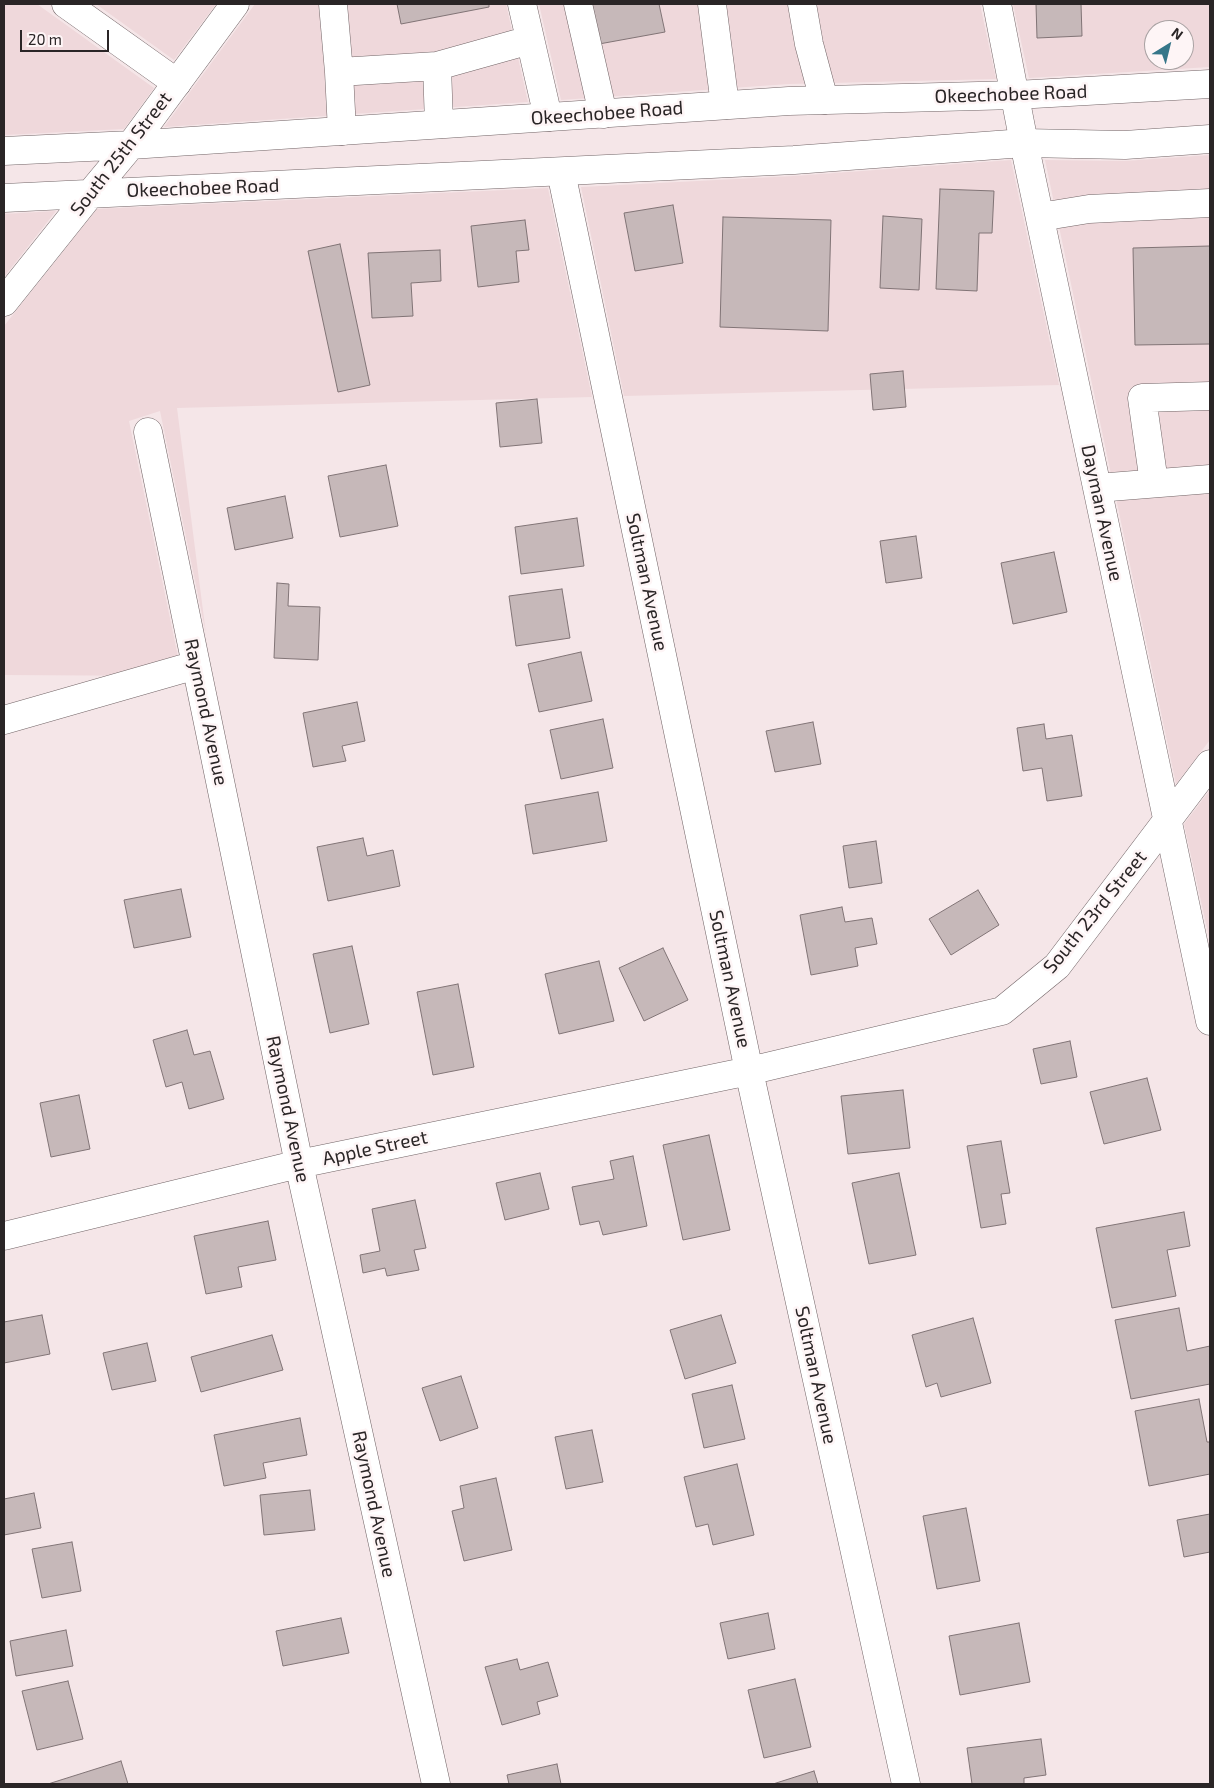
<!DOCTYPE html>
<style>
body{margin:0}
#map{position:relative;width:1214px;height:1788px;overflow:hidden;background:#f5e6e8;font-family:"Exo 2",sans-serif}
canvas{display:block}
.frame{position:absolute;inset:0;border:5px solid #2a2526;pointer-events:none}
.north{position:absolute;left:1144px;top:20px;width:50px;height:50px;box-sizing:border-box;background:#fef5f6;border:1px solid #a9a2a3;border-radius:50%;rotate:36deg;font-size:14px;font-weight:700;line-height:20px;text-align:center;color:#2a2526}
.north::after{content:'';display:block;margin:auto;width:18px;height:22px;background:#367689;clip-path:polygon(50% 0,100% 100%,50% 72%,0 100%)}
.scale{position:absolute;left:20px;top:30px;width:89px;height:22px;box-sizing:border-box;border:2px solid #2a2526;border-top:0;padding-left:6px;font-size:15px;line-height:18px;white-space:nowrap;color:#2a2526;-webkit-text-stroke:4px #fef5f6;paint-order:stroke}
</style>
<div id="map">
<canvas width="1214" height="1788"></canvas>
<div class="frame"></div>
<div class="north">N</div>
<div class="scale">20 m</div>
</div>
<script>
const ctx = document.querySelector('canvas').getContext('2d');
ctx.lineJoin = 'round';
function fillPath(path, color) { ctx.fillStyle = color; ctx.fill(path, 'evenodd'); }
const shape = rows => new Path2D(rows.map(r => 'M' + r).join(''));
function strokePath(path, color, width, dash) { ctx.strokeStyle = color; ctx.lineWidth = width; ctx.lineCap = dash ? 'butt' : 'round'; ctx.setLineDash(dash || []); ctx.stroke(path); }
function drawText(font, color, halo, rows, align = 'center') {
  ctx.font = font + ' "Exo 2",sans-serif'; ctx.lineWidth = 5; ctx.setLineDash([]); ctx.textBaseline = 'middle'; ctx.strokeStyle = halo; ctx.fillStyle = color; for (const [text, x, y, turn = 0] of rows) {
    ctx.save(); ctx.translate(x, y); ctx.rotate((+turn || 0) * Math.PI / 180); ctx.textAlign = isNaN(turn) ? turn : align; if (halo) ctx.strokeText(text, 0, 0); ctx.fillText(text, 0, 0); ctx.restore();
  }
}
fillPath(shape([
 [4,4,37,4,154,88,124,129,4,135],
 [96,4,216,4,174,60],
 [255,4,506,4,528,102,164,127],
 [539,4,980,4,996,79,789,84,561,100],
 [1013,4,1210,4,1210,67,1029,78],
 [1154,30,1184,30,1184,60,1154,60],
 [1210,155,1210,740,1176,784,1045,160,1125,161],
 [1011,160,1059,385,624,396,581,187,794,176],
 [548,188,592,397,177,408,206,634,160,411,129,421,182,676,4,675,4,326,97,209],
 [56,211,4,277,4,214],
 [1210,790,1210,942,1184,824]
]), '#efd8db');
const building = shape([
 [397,4,489,4,489,7,401,24,397,4],
 [592,4,659,4,665,32,599,44,592,4],
 [1036,4,1081,4,1082,36,1037,38,1036,4],
 [940,189,994,191,992,233,979,233,977,291,936,289,940,189],
 [673,205,683,263,635,271,624,213,673,205],
 [883,216,922,219,919,290,880,288,883,216],
 [723,217,831,220,828,331,720,327,723,217],
 [525,220,529,250,516,251,519,282,478,287,471,226,525,220],
 [340,244,370,385,338,392,308,251,340,244],
 [1210,246,1210,344,1135,345,1133,248,1210,246],
 [440,250,441,281,411,283,413,316,372,318,368,253,440,250],
 [903,371,906,407,873,410,870,374,903,371],
 [537,399,542,443,500,447,496,403,537,399],
 [386,465,398,526,340,537,328,476,386,465],
 [285,496,293,538,235,550,227,508,285,496],
 [577,518,584,566,521,574,515,527,577,518],
 [916,536,922,578,886,583,880,541,916,536],
 [1054,552,1067,612,1013,624,1001,563,1054,552],
 [277,583,289,584,288,606,320,607,318,660,274,658,277,583],
 [562,589,570,638,516,646,509,596,562,589],
 [581,652,592,701,539,712,528,664,581,652],
 [357,702,365,741,342,746,346,761,313,767,303,713,357,702],
 [603,719,613,768,561,779,550,730,603,719],
 [813,722,821,764,775,772,766,731,813,722],
 [1044,724,1046,739,1072,735,1082,796,1047,801,1042,768,1023,771,1017,728,1044,724],
 [598,792,607,841,533,854,525,805,598,792],
 [363,838,367,856,393,850,400,886,328,901,317,847,363,838],
 [876,841,882,883,849,888,843,846,876,841],
 [181,889,191,937,134,948,124,900,181,889],
 [978,890,999,925,951,955,929,919,978,890],
 [842,907,845,922,872,918,877,944,855,948,858,966,811,975,800,915,842,907],
 [352,946,369,1024,330,1033,313,954,352,946],
 [663,948,688,1000,644,1021,619,968,663,948],
 [599,961,614,1021,559,1034,545,974,599,961],
 [458,984,474,1067,433,1075,417,992,458,984],
 [187,1030,194,1055,210,1051,224,1099,189,1109,182,1082,166,1087,153,1040,187,1030],
 [1070,1041,1077,1077,1041,1084,1033,1049,1070,1041],
 [1147,1078,1161,1130,1104,1144,1090,1092,1147,1078],
 [903,1090,910,1148,848,1154,841,1096,903,1090],
 [79,1095,90,1149,51,1157,40,1103,79,1095],
 [709,1135,730,1230,683,1240,663,1145,709,1135],
 [1001,1141,1010,1193,1001,1194,1006,1224,981,1228,967,1146,1001,1141],
 [633,1156,647,1226,603,1235,599,1221,580,1225,572,1187,614,1179,610,1161,633,1156],
 [540,1173,549,1209,505,1220,496,1183,540,1173],
 [899,1173,916,1255,869,1264,852,1183,899,1173],
 [415,1200,426,1248,414,1250,419,1270,387,1276,385,1268,363,1273,360,1255,380,1251,372,1209,415,1200],
 [1184,1212,1190,1246,1167,1250,1176,1296,1112,1308,1096,1228,1184,1212],
 [268,1221,276,1260,238,1267,242,1287,206,1294,194,1236,268,1221],
 [1179,1308,1187,1351,1210,1346,1210,1384,1131,1399,1115,1320,1179,1308],
 [42,1315,50,1354,4,1363,4,1322,42,1315],
 [721,1315,736,1363,685,1379,670,1330,721,1315],
 [973,1318,991,1383,941,1397,937,1383,926,1387,912,1335,973,1318],
 [272,1335,283,1370,201,1392,191,1357,272,1335],
 [147,1343,156,1381,112,1390,103,1353,147,1343],
 [461,1376,478,1428,440,1441,422,1388,461,1376],
 [732,1385,745,1439,704,1448,692,1394,732,1385],
 [1199,1399,1207,1442,1210,1442,1210,1474,1149,1486,1135,1411,1199,1399],
 [300,1418,307,1455,263,1463,266,1478,224,1486,214,1435,300,1418],
 [592,1430,603,1482,566,1489,555,1437,592,1430],
 [737,1464,754,1535,713,1545,708,1524,696,1527,684,1477,737,1464],
 [496,1478,512,1550,464,1561,452,1511,464,1508,460,1486,496,1478],
 [310,1490,315,1530,264,1535,260,1495,310,1490],
 [34,1493,41,1528,4,1535,4,1499,34,1493],
 [966,1508,980,1581,937,1589,923,1516,966,1508],
 [1210,1514,1210,1552,1184,1557,1177,1520,1210,1514],
 [72,1542,81,1591,42,1598,32,1549,72,1542],
 [768,1613,775,1649,728,1659,720,1623,768,1613],
 [341,1618,349,1653,283,1666,276,1631,341,1618],
 [1019,1623,1030,1682,960,1695,949,1636,1019,1623],
 [66,1630,73,1666,16,1676,10,1641,66,1630],
 [517,1659,520,1670,548,1662,558,1696,537,1702,540,1714,502,1725,485,1667,517,1659],
 [795,1679,811,1747,764,1758,748,1690,795,1679],
 [68,1681,83,1739,37,1750,22,1691,68,1681],
 [1041,1739,1046,1775,1024,1778,1024,1784,972,1784,967,1748,1041,1739],
 [121,1761,128,1784,48,1784,121,1761],
 [557,1764,561,1784,509,1784,507,1775,557,1764],
 [814,1771,818,1784,773,1784,814,1771]
]);
fillPath(building, '#c6b8b9');
strokePath(building, '#817476', 1);
const minor = shape([
 [66,4,177,83],
 [333,4,339,72,342,131],
 [522,4,548,117],
 [578,4,603,114],
 [712,4,725,105],
 [802,4,809,44,824,100],
 [997,4,1024,143,1210,1021],
 [437,66,439,124],
 [339,72,437,66,530,40],
 [561,172,749,1071,906,1784],
 [1040,217,1089,209,1210,203],
 [148,432,299,1164,436,1784],
 [1154,483,1142,398,1210,396],
 [1097,488,1210,479],
 [4,720,196,665],
 [4,1236,299,1164,749,1071,1002,1011,1057,966,1210,764]
]);
const major = shape([
 [4,151,131,145,789,101,1016,95,1210,84],
 [4,198,794,160,1024,143,1125,145,1210,139],
 [4,302,91,193,131,145,235,4]
]);
strokePath(minor, '#726567', 29);
strokePath(major, '#726567', 29);
strokePath(minor, '#fff', 28);
strokePath(major, '#fff', 28);
drawText('19px', '#2a2526', '#fef5f6', [
 ["Okeechobee Road",1011,94,-2],
 ["Okeechobee Road",607,113,-4],
 ["South 25th Street",121,154,-52],
 ["Okeechobee Road",203,188,-2],
 ["Dayman Avenue",1102,513,78],
 ["Soltman Avenue",647,582,78],
 ["Raymond Avenue",206,712,78],
 ["South 23rd Street",1095,912,-51],
 ["Soltman Avenue",730,979,78],
 ["Raymond Avenue",288,1109,78],
 ["Apple Street",375,1148,-12],
 ["Soltman Avenue",816,1375,78],
 ["Raymond Avenue",374,1504,78]
]);
</script>
